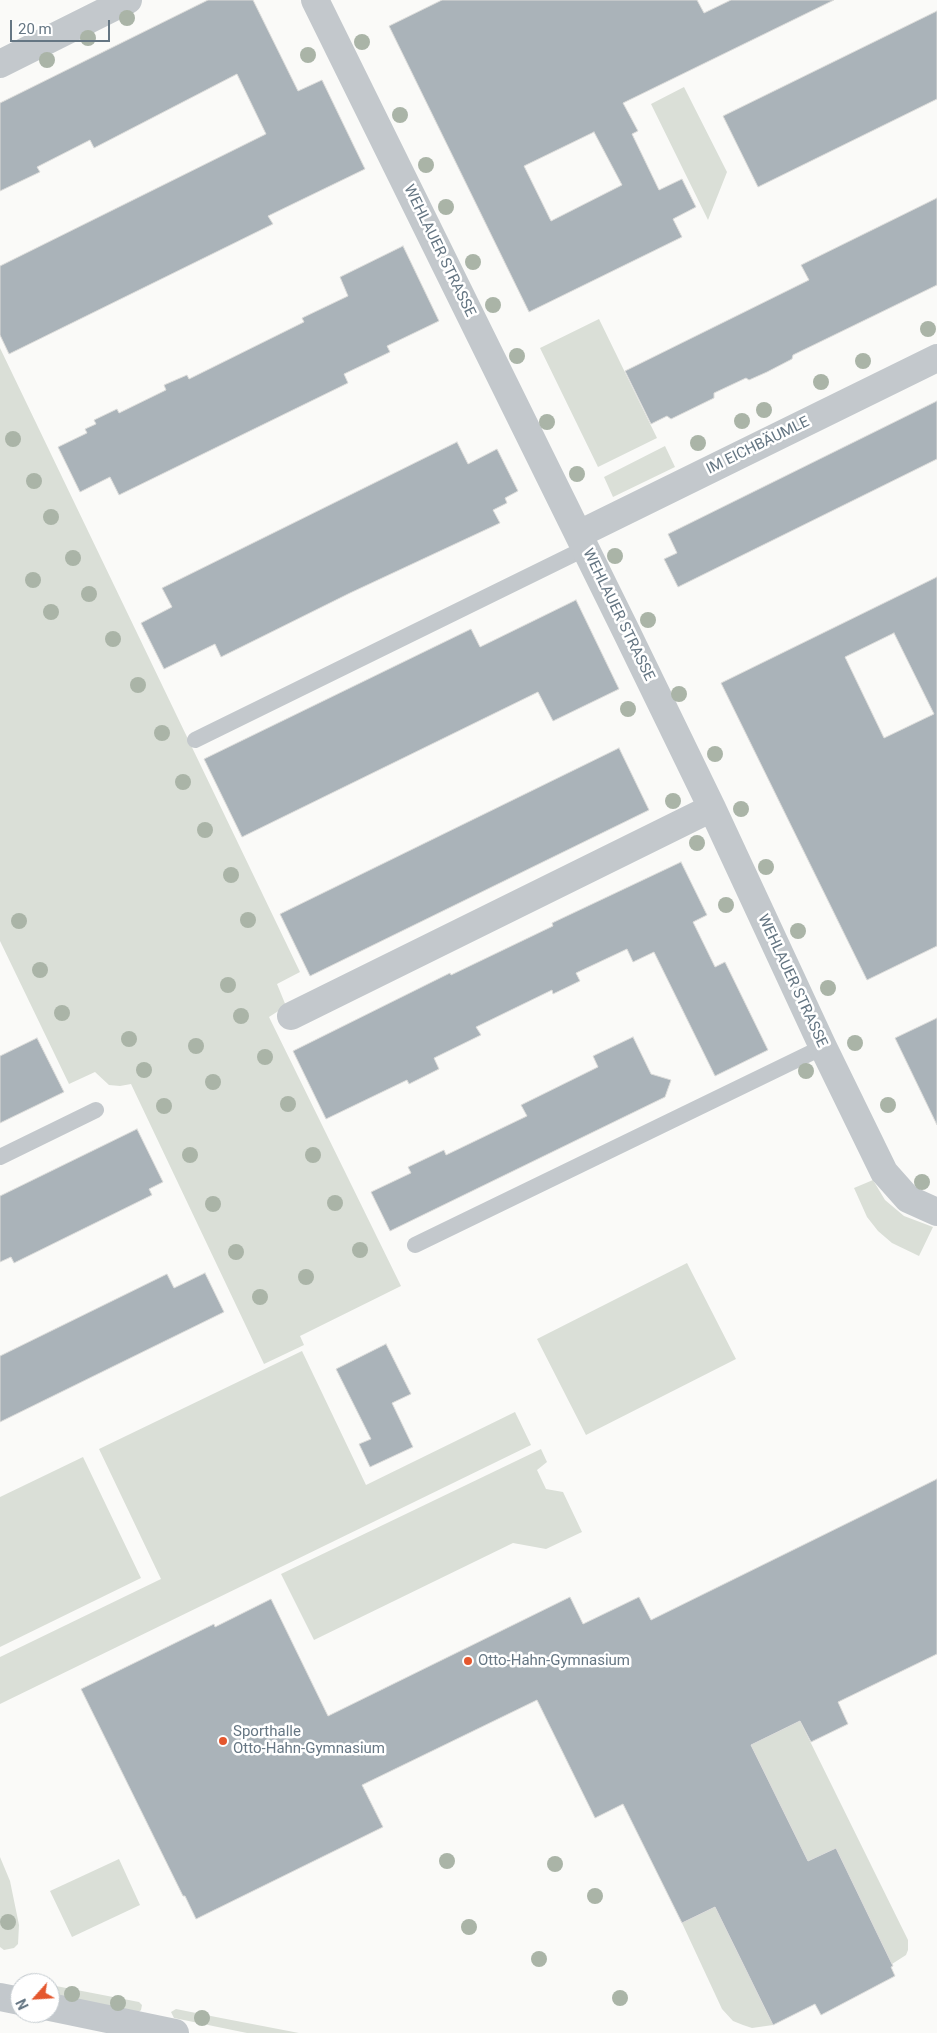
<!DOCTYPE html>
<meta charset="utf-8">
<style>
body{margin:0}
#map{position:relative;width:937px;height:2033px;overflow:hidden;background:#fafaf8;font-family:Roboto,sans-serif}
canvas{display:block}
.north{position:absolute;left:10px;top:1973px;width:50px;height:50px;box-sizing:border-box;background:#fff;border:1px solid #c1c8cd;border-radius:50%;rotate:244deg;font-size:14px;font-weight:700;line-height:20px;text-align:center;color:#657683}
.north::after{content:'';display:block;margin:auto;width:18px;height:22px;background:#e4572e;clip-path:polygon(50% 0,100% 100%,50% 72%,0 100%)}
.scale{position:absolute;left:10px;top:20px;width:100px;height:22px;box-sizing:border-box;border:2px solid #657683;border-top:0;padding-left:6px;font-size:15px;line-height:18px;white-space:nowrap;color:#657683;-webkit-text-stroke:4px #fff;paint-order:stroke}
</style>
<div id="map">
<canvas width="937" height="2033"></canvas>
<div class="north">N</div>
<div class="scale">20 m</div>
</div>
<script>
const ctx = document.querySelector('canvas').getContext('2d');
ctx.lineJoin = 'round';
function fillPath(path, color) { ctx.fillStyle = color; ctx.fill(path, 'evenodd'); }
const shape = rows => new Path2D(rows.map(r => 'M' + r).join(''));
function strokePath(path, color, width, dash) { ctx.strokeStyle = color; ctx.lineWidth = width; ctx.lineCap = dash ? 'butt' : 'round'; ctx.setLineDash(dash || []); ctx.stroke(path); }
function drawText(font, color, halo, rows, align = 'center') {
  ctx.font = font + ' Roboto,sans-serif'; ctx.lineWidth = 5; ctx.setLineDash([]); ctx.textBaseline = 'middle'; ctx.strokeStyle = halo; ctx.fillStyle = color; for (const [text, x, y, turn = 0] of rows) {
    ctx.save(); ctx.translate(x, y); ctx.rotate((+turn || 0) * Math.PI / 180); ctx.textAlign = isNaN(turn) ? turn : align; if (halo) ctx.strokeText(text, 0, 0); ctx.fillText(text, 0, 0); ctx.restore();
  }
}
fillPath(shape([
 [684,87,727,172,708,220,651,104],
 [599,319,657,438,598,467,540,348],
 [0,348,300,972,277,984,286,1006,269,1017,401,1286,300,1336,304,1345,264,1364,131,1084,120,1086,109,1085,95,1072,69,1084,0,941],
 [665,446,675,467,613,497,604,477],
 [873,1180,885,1200,904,1216,933,1227,919,1256,892,1243,878,1231,867,1217,854,1188],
 [687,1263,736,1359,586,1435,537,1339],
 [302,1351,366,1485,515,1412,531,1445,0,1704,0,1657,161,1579,99,1449],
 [541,1449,547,1462,537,1470,546,1489,563,1492,582,1532,546,1549,513,1543,314,1640,281,1574],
 [83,1457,141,1578,0,1647,0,1497],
 [800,1721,908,1940,908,1950,906,1955,892,1964,836,1848,808,1861,751,1745],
 [0,1857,10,1881,19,1925,18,1944,14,1948,4,1950,0,1947],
 [119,1859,140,1905,72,1937,50,1891],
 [715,1907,773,2025,752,2028,743,2025,733,2021,722,2009,682,1923],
 [56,1986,139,2002,142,2005,141,2010,139,2012,55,1995],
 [176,2009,221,2018,299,2033,247,2033,174,2018,171,2012]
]), '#dadfd7');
const building = shape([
 [208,0,253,0,298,91,322,80,365,169,268,216,273,224,9,354,0,335,0,266,266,134,237,74,94,148,90,140,37,167,40,172,0,191,0,103,208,0],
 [442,0,697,0,704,13,731,0,834,0,623,103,638,131,632,134,659,190,682,179,696,207,673,219,682,237,529,312,389,26,442,0],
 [594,132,622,185,551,221,524,166,594,132],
 [937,11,937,99,758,187,723,116,937,11],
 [937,198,937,285,793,355,792,359,767,372,749,380,746,378,714,393,714,398,671,419,667,416,651,424,625,371,809,280,801,265,937,198],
 [403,246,439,321,387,346,390,352,344,374,348,383,119,495,110,477,80,492,58,447,87,433,85,429,96,424,94,420,117,409,119,413,166,390,164,385,187,375,189,379,304,322,302,318,348,296,340,277,403,246],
 [937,401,937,459,678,587,664,559,677,553,668,534,937,401],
 [457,442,468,464,497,449,518,491,505,498,507,503,493,510,500,523,350,593,221,657,215,644,164,669,141,623,172,607,162,588,457,442],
 [937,577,937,946,867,980,721,683,937,577],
 [894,633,934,714,884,738,845,657,894,633],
 [576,600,619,689,553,721,538,692,242,837,204,759,471,629,480,647,576,600],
 [619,748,649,810,310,976,280,914,619,748],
 [681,862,707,915,693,922,715,967,725,962,768,1050,715,1076,654,952,633,962,627,949,576,973,580,981,553,994,552,990,476,1027,481,1035,434,1058,439,1069,409,1084,407,1080,326,1119,293,1051,450,973,451,975,553,926,552,923,681,862],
 [937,1018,937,1125,895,1038,937,1018],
 [633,1037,651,1074,671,1080,665,1097,390,1231,371,1192,411,1173,408,1167,444,1150,446,1155,527,1116,521,1105,598,1067,593,1056,633,1037],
 [37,1038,64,1092,0,1123,0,1056,37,1038],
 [137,1129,163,1182,149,1189,152,1195,14,1263,11,1257,0,1262,0,1196,137,1129],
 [205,1273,224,1312,0,1422,0,1356,167,1274,174,1288,205,1273],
 [386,1344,411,1394,392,1403,413,1447,370,1467,359,1444,371,1439,336,1369,386,1344],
 [937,1479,937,1654,838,1702,848,1724,811,1742,800,1721,751,1745,808,1861,836,1848,893,1966,891,1967,895,1976,821,2015,815,2004,773,2025,715,1907,682,1923,623,1804,595,1818,537,1700,362,1785,383,1827,196,1919,185,1896,183,1896,81,1689,214,1624,215,1627,271,1599,328,1716,570,1597,583,1624,639,1597,651,1620,937,1479]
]);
fillPath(building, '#aab3b9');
strokePath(building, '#dcdcda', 1);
strokePath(shape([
 [195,740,586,548],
 [0,1157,96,1110],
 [415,1245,823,1047]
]), '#c3c8cc', 16);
strokePath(shape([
 [315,0,626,631,712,808,823,1047,884,1172,908,1199,937,1212],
 [0,64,128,0],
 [579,534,937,358],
 [291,1016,712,808]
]), '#c3c8cc', 28);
strokePath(shape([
 [0,1997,20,2001],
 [50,2007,175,2033]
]), '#c3c8cc', 28);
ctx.fillStyle = '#aab4a7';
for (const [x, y] of [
 [127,18],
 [88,38],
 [362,42],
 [308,55],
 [47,60],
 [400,115],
 [426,165],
 [446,207],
 [473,262],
 [493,305],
 [928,329],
 [517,356],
 [863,361],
 [821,382],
 [764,410],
 [742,421],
 [547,422],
 [13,439],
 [698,443],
 [577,474],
 [34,481],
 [51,517],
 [615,556],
 [73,558],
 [33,580],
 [89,594],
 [51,612],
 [648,620],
 [113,639],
 [138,685],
 [679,694],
 [628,709],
 [162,733],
 [715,754],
 [183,782],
 [673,801],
 [741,809],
 [205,830],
 [697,843],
 [766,867],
 [231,875],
 [726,905],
 [248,920],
 [19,921],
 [798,931],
 [40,970],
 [228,985],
 [828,988],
 [62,1013],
 [241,1016],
 [129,1039],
 [855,1043],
 [196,1046],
 [265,1057],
 [144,1070],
 [806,1071],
 [213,1082],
 [288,1104],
 [888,1105],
 [164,1106],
 [190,1155],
 [313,1155],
 [922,1182],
 [335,1203],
 [213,1204],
 [360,1250],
 [236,1252],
 [306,1277],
 [260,1297],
 [447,1861],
 [555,1864],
 [595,1896],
 [8,1922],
 [469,1927],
 [539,1959],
 [72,1994],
 [620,1998],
 [118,2003],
 [202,2018]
]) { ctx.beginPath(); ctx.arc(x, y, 8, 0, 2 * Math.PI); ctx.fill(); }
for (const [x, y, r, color] of [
 [468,1661,5,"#e4572e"],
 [223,1741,5,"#e4572e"]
]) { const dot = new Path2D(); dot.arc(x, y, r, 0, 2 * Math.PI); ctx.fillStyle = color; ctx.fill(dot); strokePath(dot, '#fff', 2); }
drawText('15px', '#657683', '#fff', [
 ["WEHLAUER STRASSE",439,251,64],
 ["IM EICHBÄUMLE",758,446,-26],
 ["WEHLAUER STRASSE",618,615,64],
 ["WEHLAUER STRASSE",792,981,65]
]);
drawText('15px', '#657683', '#fff', [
 ["Otto-Hahn-Gymnasium",478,1661],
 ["Sporthalle",233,1732],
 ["Otto-Hahn-Gymnasium",233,1749]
], 'left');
</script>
